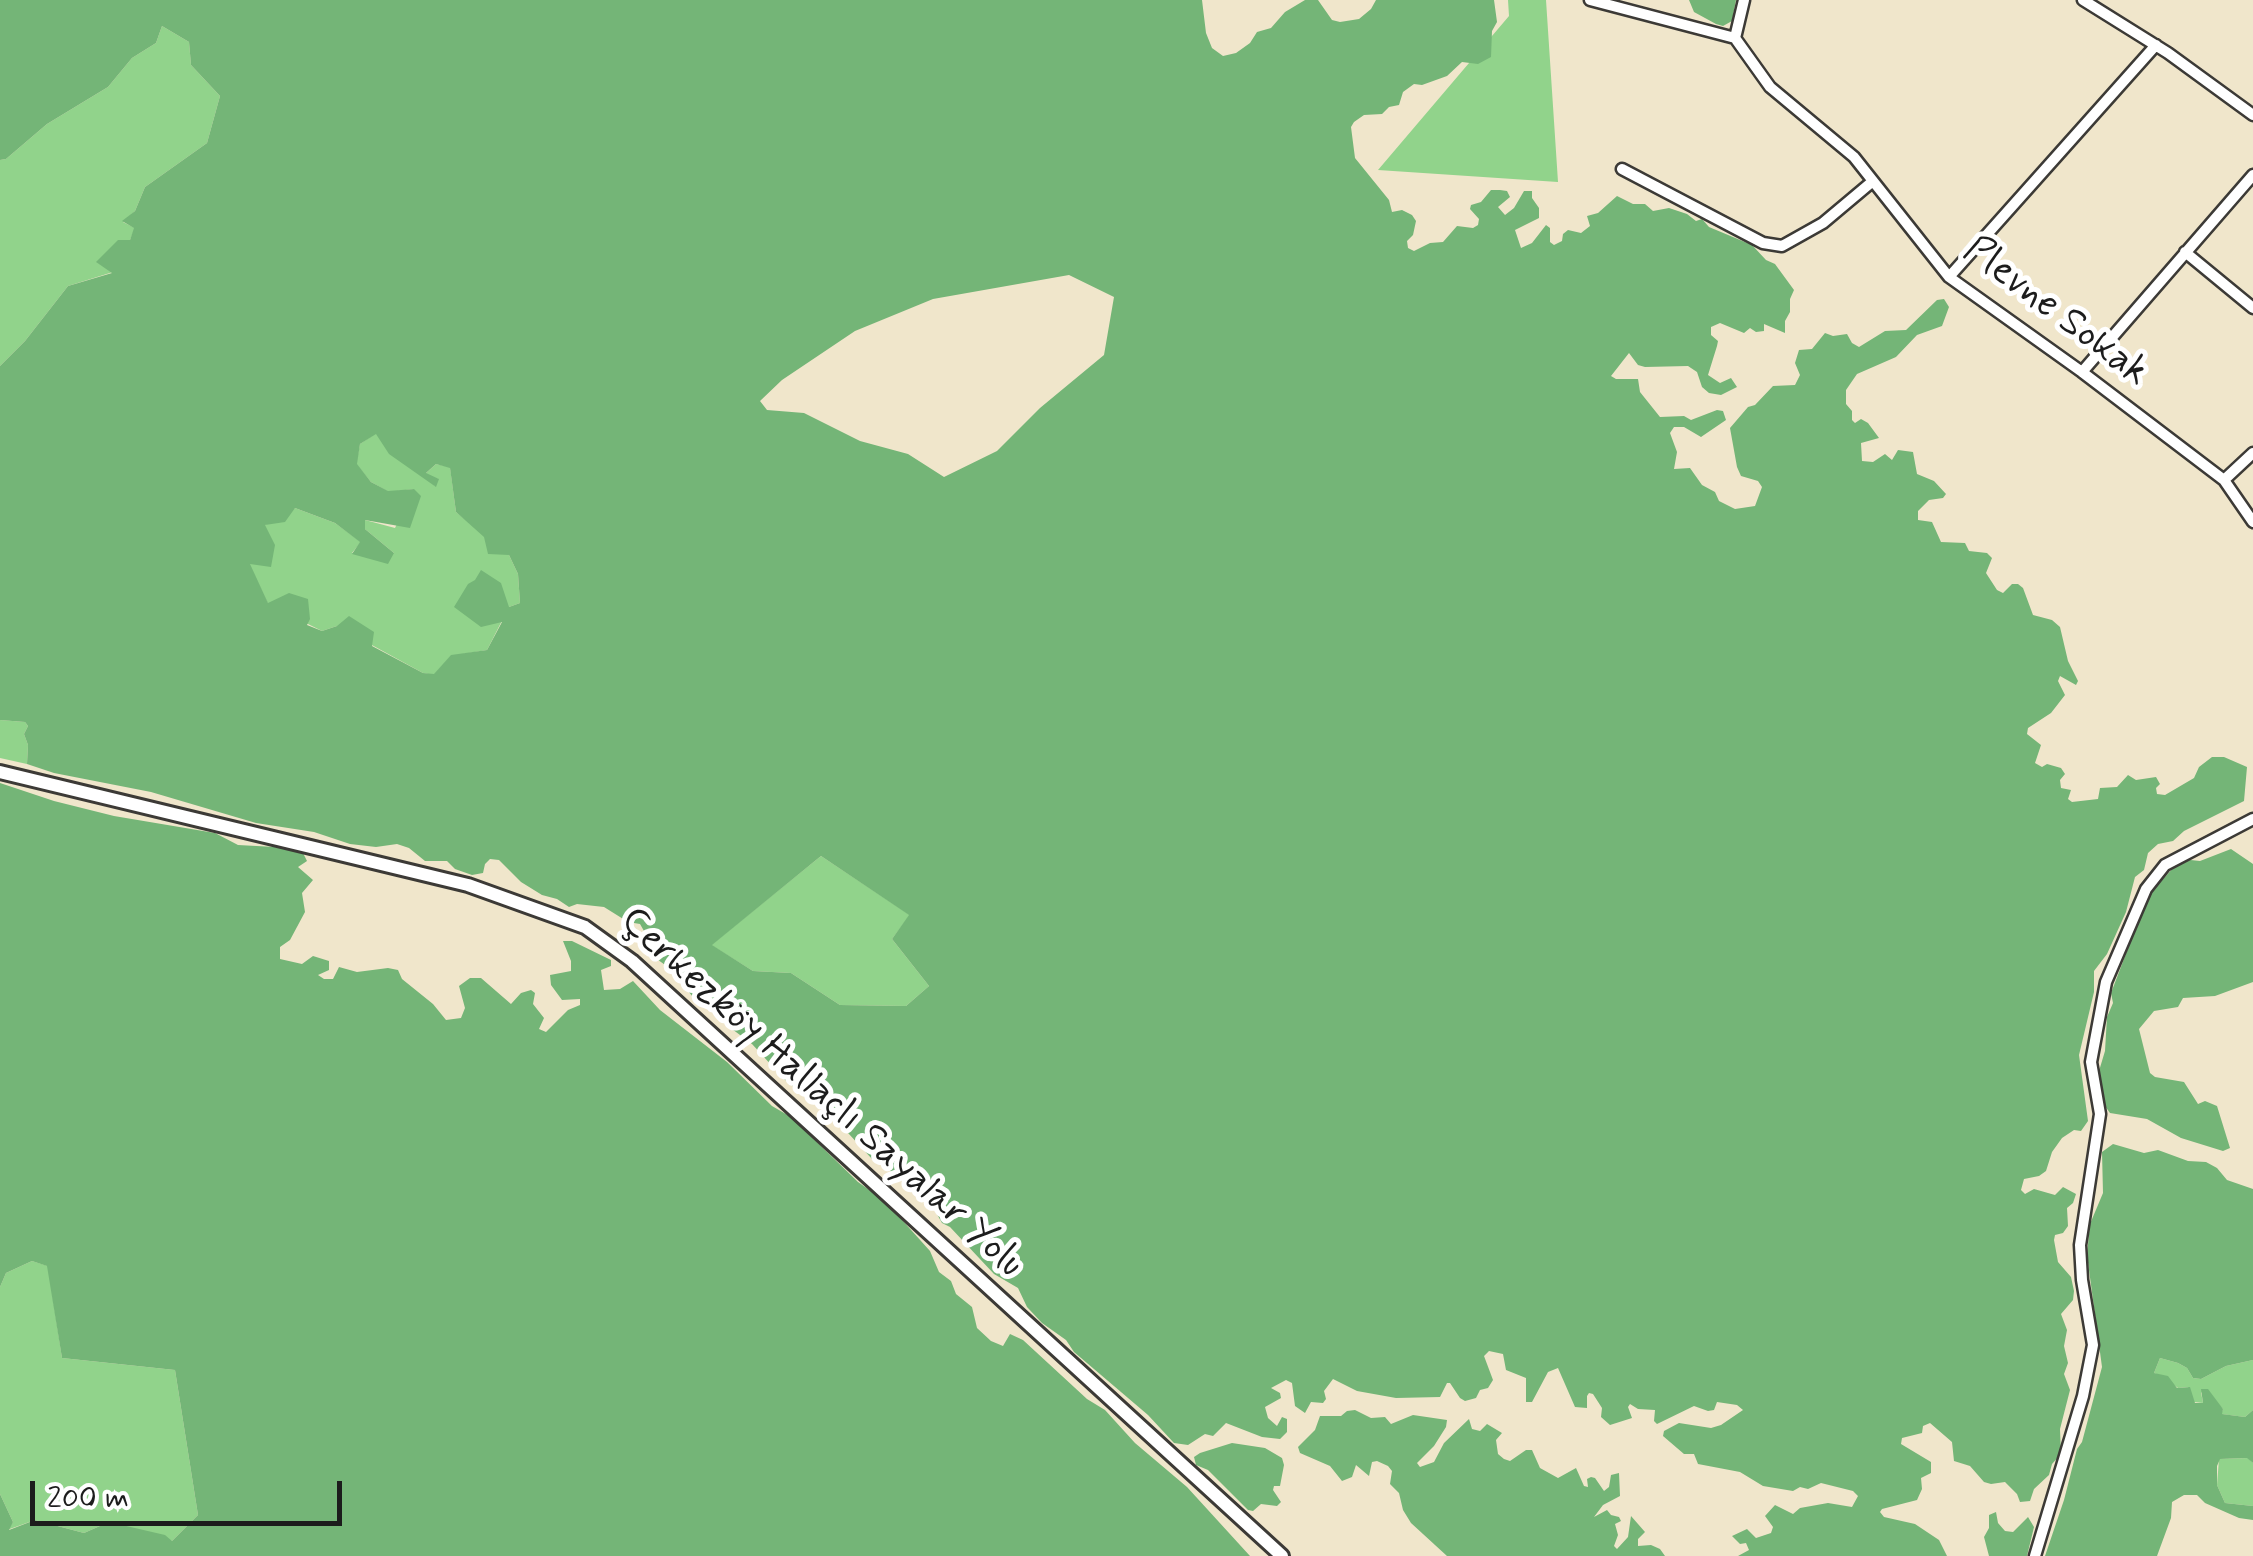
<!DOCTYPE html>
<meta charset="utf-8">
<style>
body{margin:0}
#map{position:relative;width:2253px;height:1556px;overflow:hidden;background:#f0e6cb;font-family:Mynerve,sans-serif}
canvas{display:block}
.scale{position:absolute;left:30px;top:1481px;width:312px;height:45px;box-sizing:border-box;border:5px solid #1c1c1c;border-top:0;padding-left:12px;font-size:30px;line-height:35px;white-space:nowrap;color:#1c1c1c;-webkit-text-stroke:8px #fff;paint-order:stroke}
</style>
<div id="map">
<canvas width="2253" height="1556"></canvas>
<div class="scale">200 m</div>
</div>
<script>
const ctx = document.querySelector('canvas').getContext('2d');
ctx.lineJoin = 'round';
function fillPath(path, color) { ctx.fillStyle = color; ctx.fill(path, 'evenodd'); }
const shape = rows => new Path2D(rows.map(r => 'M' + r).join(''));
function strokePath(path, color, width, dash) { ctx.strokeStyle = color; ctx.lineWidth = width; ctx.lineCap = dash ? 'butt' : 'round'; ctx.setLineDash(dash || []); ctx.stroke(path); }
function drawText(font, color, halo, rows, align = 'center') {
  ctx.font = font + ' Mynerve,sans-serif'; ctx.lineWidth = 10; ctx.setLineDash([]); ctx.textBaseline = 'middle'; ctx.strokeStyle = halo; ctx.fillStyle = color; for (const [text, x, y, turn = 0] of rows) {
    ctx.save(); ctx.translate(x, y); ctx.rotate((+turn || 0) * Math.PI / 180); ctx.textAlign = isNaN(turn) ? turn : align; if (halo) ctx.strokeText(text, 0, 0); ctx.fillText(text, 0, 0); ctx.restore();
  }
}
fillPath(shape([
 [1508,0,1546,0,1558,182,1378,170,1509,16],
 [162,26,189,42,191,65,220,96,207,143,145,187,135,211,123,222,135,228,130,240,97,262,113,272,68,286,25,341,0,366,0,160,6,159,47,124,108,87,132,58,156,43],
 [376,433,435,486,438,479,425,474,436,464,450,467,456,512,509,555,518,574,520,603,509,607,487,650,451,656,434,675,423,673,337,626,322,631,268,604,249,564,265,525,295,508,335,523,361,542,352,553,394,553,365,529,365,520,395,528,414,489,389,492,371,482,356,464,360,444],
 [0,720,25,722,28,726,24,734,28,745,27,764,0,758],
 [821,856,910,915,892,939,929,986,906,1006,840,1005,791,973,753,971,711,945],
 [32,1261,48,1266,62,1358,175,1370,198,1515,172,1541,109,1522,84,1533,35,1520,7,1530,13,1522,0,1494,0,1287,6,1273],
 [2160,1358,2178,1363,2187,1368,2193,1378,2201,1379,2226,1366,2253,1360,2253,1410,2245,1417,2221,1414,2223,1409,2201,1392,2203,1403,2194,1402,2188,1387,2178,1388,2162,1376,2154,1373],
 [2248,1458,2253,1463,2253,1506,2225,1503,2217,1485,2219,1459]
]), '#91d38b');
fillPath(shape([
 [0,0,1202,0,1206,33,1212,48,1223,56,1236,53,1250,43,1257,32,1271,28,1285,12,1305,0,1318,0,1332,20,1340,22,1359,19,1371,9,1376,0,1494,0,1497,22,1492,31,1491,57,1478,64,1462,62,1447,76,1422,85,1414,84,1403,92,1399,105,1389,107,1382,114,1364,115,1354,122,1351,127,1355,158,1389,200,1392,212,1402,210,1412,215,1416,221,1413,235,1407,241,1408,248,1414,251,1430,243,1443,242,1457,226,1473,228,1478,225,1479,219,1470,209,1471,205,1481,202,1491,190,1500,190,1507,191,1510,197,1498,207,1505,215,1514,208,1524,191,1532,191,1532,198,1539,208,1539,218,1515,230,1521,248,1532,243,1546,225,1550,228,1550,242,1554,245,1562,241,1563,234,1568,230,1581,233,1590,226,1587,216,1598,213,1617,196,1633,204,1645,204,1653,211,1669,208,1687,214,1696,221,1702,219,1709,227,1752,245,1766,260,1775,264,1794,290,1790,299,1790,312,1785,321,1785,333,1764,324,1764,331,1756,332,1750,328,1744,333,1720,323,1711,327,1711,335,1718,341,1717,346,1708,375,1720,383,1731,378,1737,387,1721,395,1709,393,1702,387,1697,372,1688,366,1645,367,1638,365,1629,353,1611,376,1616,379,1638,379,1640,392,1660,417,1684,416,1691,420,1717,410,1723,411,1726,420,1701,437,1684,427,1674,427,1670,433,1677,452,1674,469,1690,468,1702,485,1715,492,1719,501,1735,509,1755,506,1762,487,1758,481,1741,476,1737,467,1730,428,1748,407,1755,405,1773,386,1795,385,1800,375,1795,363,1799,350,1812,349,1825,333,1833,336,1847,334,1852,343,1859,347,1885,331,1906,330,1937,300,1944,299,1949,307,1942,326,1917,335,1896,357,1857,374,1846,390,1846,404,1852,411,1852,420,1855,423,1861,419,1868,423,1879,438,1861,443,1862,461,1873,462,1885,454,1892,460,1898,450,1913,452,1917,474,1934,481,1946,494,1943,498,1929,500,1918,511,1918,520,1932,522,1941,542,1965,543,1969,551,1987,553,1992,558,1986,573,1997,590,2003,593,2012,584,2018,584,2023,588,2033,615,2052,620,2060,627,2068,661,2078,681,2076,685,2060,676,2058,681,2065,695,2051,713,2028,728,2027,734,2041,745,2035,763,2042,767,2047,764,2061,768,2065,774,2060,780,2061,788,2071,790,2068,799,2072,802,2098,799,2100,788,2117,787,2128,775,2136,780,2156,777,2160,784,2156,788,2157,794,2165,795,2194,778,2199,767,2212,757,2224,757,2247,767,2244,801,2184,831,2173,841,2158,844,2148,853,2144,870,2135,877,2126,912,2107,954,2094,971,2094,992,2079,1055,2088,1121,2081,1131,2074,1130,2062,1138,2052,1152,2046,1171,2039,1176,2024,1179,2021,1190,2025,1194,2034,1189,2055,1195,2063,1187,2076,1194,2073,1203,2067,1208,2068,1226,2063,1233,2055,1235,2054,1240,2058,1262,2071,1277,2074,1291,2073,1300,2061,1314,2067,1330,2064,1346,2068,1363,2064,1374,2070,1390,2060,1429,2061,1454,2052,1464,2049,1475,2034,1489,2030,1501,2020,1502,2017,1494,2005,1482,1991,1484,1984,1482,1970,1466,1954,1461,1952,1442,1930,1423,1923,1426,1922,1433,1902,1438,1901,1444,1931,1462,1931,1473,1921,1478,1922,1489,1917,1500,1882,1509,1880,1512,1884,1517,1915,1524,1939,1540,1947,1556,1738,1556,1749,1550,1746,1543,1740,1544,1732,1536,1747,1529,1756,1538,1771,1533,1773,1527,1765,1516,1775,1505,1793,1514,1800,1508,1828,1503,1852,1507,1858,1496,1853,1491,1821,1483,1808,1489,1800,1487,1793,1491,1763,1486,1740,1472,1698,1464,1694,1454,1684,1454,1663,1436,1664,1431,1679,1423,1711,1428,1721,1425,1743,1410,1737,1405,1717,1402,1714,1410,1708,1411,1694,1406,1657,1424,1654,1421,1655,1410,1638,1409,1630,1404,1628,1407,1632,1418,1610,1425,1601,1417,1602,1408,1593,1394,1589,1393,1587,1396,1587,1408,1575,1407,1558,1368,1548,1372,1532,1402,1526,1402,1526,1378,1506,1370,1503,1354,1489,1351,1484,1356,1493,1380,1488,1388,1480,1390,1476,1398,1465,1401,1460,1398,1450,1383,1447,1383,1440,1397,1396,1398,1357,1391,1333,1379,1324,1391,1326,1399,1323,1403,1311,1402,1305,1413,1295,1406,1292,1383,1286,1380,1271,1388,1280,1393,1281,1398,1265,1407,1268,1418,1277,1426,1282,1417,1287,1419,1287,1432,1280,1439,1262,1437,1226,1423,1213,1436,1205,1434,1188,1445,1174,1443,1148,1415,1074,1352,1066,1340,1042,1323,1027,1307,1018,1288,994,1274,950,1227,942,1223,926,1195,872,1159,837,1121,784,1079,752,1044,732,1029,716,1009,693,997,668,967,644,950,639,941,644,931,640,924,628,922,604,907,577,904,569,907,557,899,542,895,521,882,499,860,490,859,485,864,483,873,472,875,455,869,447,861,425,861,409,848,397,844,376,847,350,844,314,832,256,823,151,792,54,773,27,764,28,745,24,734,28,726,25,722,0,720,0,366,25,341,68,286,112,273,96,262,118,240,130,240,134,228,122,221,135,211,145,187,207,143,220,96,191,65,189,42,162,26,156,43,132,58,108,87,47,124,6,159,0,160],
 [1069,275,1114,297,1104,355,1040,408,997,451,944,477,908,454,860,441,804,413,767,410,760,401,782,380,855,331,933,299],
 [376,434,389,454,436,487,439,479,426,473,436,464,450,468,456,512,484,537,488,554,509,555,518,574,520,603,509,607,501,583,481,570,475,580,468,584,454,607,481,627,502,622,487,650,451,655,434,674,423,673,372,646,374,632,349,616,337,626,322,631,307,625,310,619,308,599,289,593,268,603,250,564,271,567,275,545,265,525,285,522,295,508,335,523,360,542,352,554,388,564,394,553,365,529,365,520,410,528,421,496,414,489,388,491,371,482,357,464,360,444],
 [821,856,909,915,892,939,929,986,906,1006,840,1005,791,973,753,971,712,945],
 [1689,0,1736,0,1732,21,1723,26,1716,24,1694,12],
 [0,783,54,801,114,816,215,833,238,845,275,847,303,853,307,861,298,867,313,880,302,893,305,912,290,940,280,947,280,959,302,964,313,956,329,961,329,970,318,975,324,979,333,979,339,967,357,972,388,968,398,970,402,979,433,1004,446,1020,461,1018,465,1008,459,986,470,978,481,978,511,1004,521,993,531,990,535,993,533,1004,544,1018,539,1029,546,1032,568,1010,580,1005,580,999,562,1000,551,985,550,975,571,971,571,961,563,941,572,941,611,960,611,966,601,970,604,990,620,989,633,981,660,1010,727,1062,772,1106,791,1117,858,1182,885,1201,930,1251,939,1272,951,1281,956,1294,972,1307,977,1328,991,1341,1003,1346,1010,1334,1023,1340,1087,1399,1105,1410,1135,1443,1187,1487,1250,1556,0,1556,0,1494,13,1522,9,1530,35,1520,84,1533,109,1522,165,1535,172,1541,198,1515,175,1370,62,1358,47,1266,32,1261,6,1273,0,1287],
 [2231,849,2253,864,2253,982,2215,996,2183,998,2178,1007,2154,1011,2139,1029,2150,1073,2155,1077,2184,1082,2198,1104,2205,1101,2217,1106,2230,1148,2223,1151,2181,1138,2147,1119,2110,1113,2102,1102,2099,1071,2105,1051,2107,1017,2113,1003,2111,993,2148,896,2181,859,2200,861],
 [2113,1144,2144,1153,2158,1150,2188,1161,2206,1162,2217,1168,2227,1180,2253,1189,2253,1360,2226,1366,2201,1379,2193,1378,2187,1368,2178,1363,2160,1358,2154,1373,2168,1376,2177,1388,2190,1387,2195,1403,2203,1403,2201,1389,2208,1389,2223,1409,2222,1414,2245,1417,2253,1410,2253,1463,2247,1458,2220,1459,2217,1466,2217,1485,2225,1503,2253,1506,2253,1520,2239,1518,2205,1503,2197,1495,2184,1495,2172,1502,2171,1518,2157,1556,2045,1556,2064,1500,2077,1449,2082,1442,2102,1367,2087,1255,2090,1224,2103,1193,2102,1152],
 [1355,1410,1371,1418,1385,1417,1391,1424,1413,1415,1447,1420,1446,1427,1434,1446,1417,1463,1420,1467,1434,1462,1444,1443,1469,1419,1472,1429,1480,1431,1487,1424,1502,1433,1496,1440,1498,1454,1504,1459,1510,1461,1526,1450,1532,1450,1540,1468,1558,1478,1576,1468,1584,1486,1588,1487,1587,1479,1591,1477,1595,1478,1604,1491,1609,1487,1611,1475,1619,1473,1620,1496,1603,1505,1594,1517,1607,1510,1611,1515,1619,1517,1621,1521,1615,1524,1618,1535,1614,1546,1617,1549,1628,1537,1631,1516,1645,1532,1638,1539,1638,1546,1651,1545,1660,1549,1665,1556,1447,1556,1411,1523,1403,1510,1399,1493,1390,1484,1392,1471,1388,1466,1377,1461,1372,1462,1369,1476,1356,1465,1352,1477,1342,1481,1330,1466,1300,1453,1298,1447,1315,1430,1320,1416,1341,1416,1347,1411],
 [1232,1443,1265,1448,1282,1458,1284,1465,1280,1486,1274,1486,1273,1490,1281,1502,1277,1506,1261,1504,1253,1511,1248,1510,1208,1470,1196,1465,1194,1457,1200,1453],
 [1996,1512,1998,1523,2005,1531,2013,1532,2028,1517,2034,1527,2027,1556,1989,1556,1984,1537,1989,1528,1989,1515]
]), '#74b577');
const minor = shape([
 [1590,0,1735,38],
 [1744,0,1735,38,1770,87,1854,157,1949,277,2082,372,2224,480,2253,522],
 [2083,0,2168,53,2253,115],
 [1622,169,1763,243,1782,246,1823,223,1873,181],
 [2185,252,2253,308],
 [1949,277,2156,45],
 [2082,372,2253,175],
 [2224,480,2253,453],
 [2035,1556,2083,1396,2093,1345,2082,1280,2080,1245,2100,1114,2091,1062,2106,982,2146,889,2165,865,2253,819]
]);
const major = shape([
 [0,772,468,885,585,927,632,961,1282,1556]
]);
strokePath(minor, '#3c3a36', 15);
strokePath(major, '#3c3a36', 18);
strokePath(minor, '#fff', 10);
strokePath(major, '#fff', 12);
drawText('40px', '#1c1c1c', '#fff', [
 ["Plevne Sokak",2055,313,37],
 ["Çerkezköy Hallaçlı Sayalar Yolu",820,1094,42]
]);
</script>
